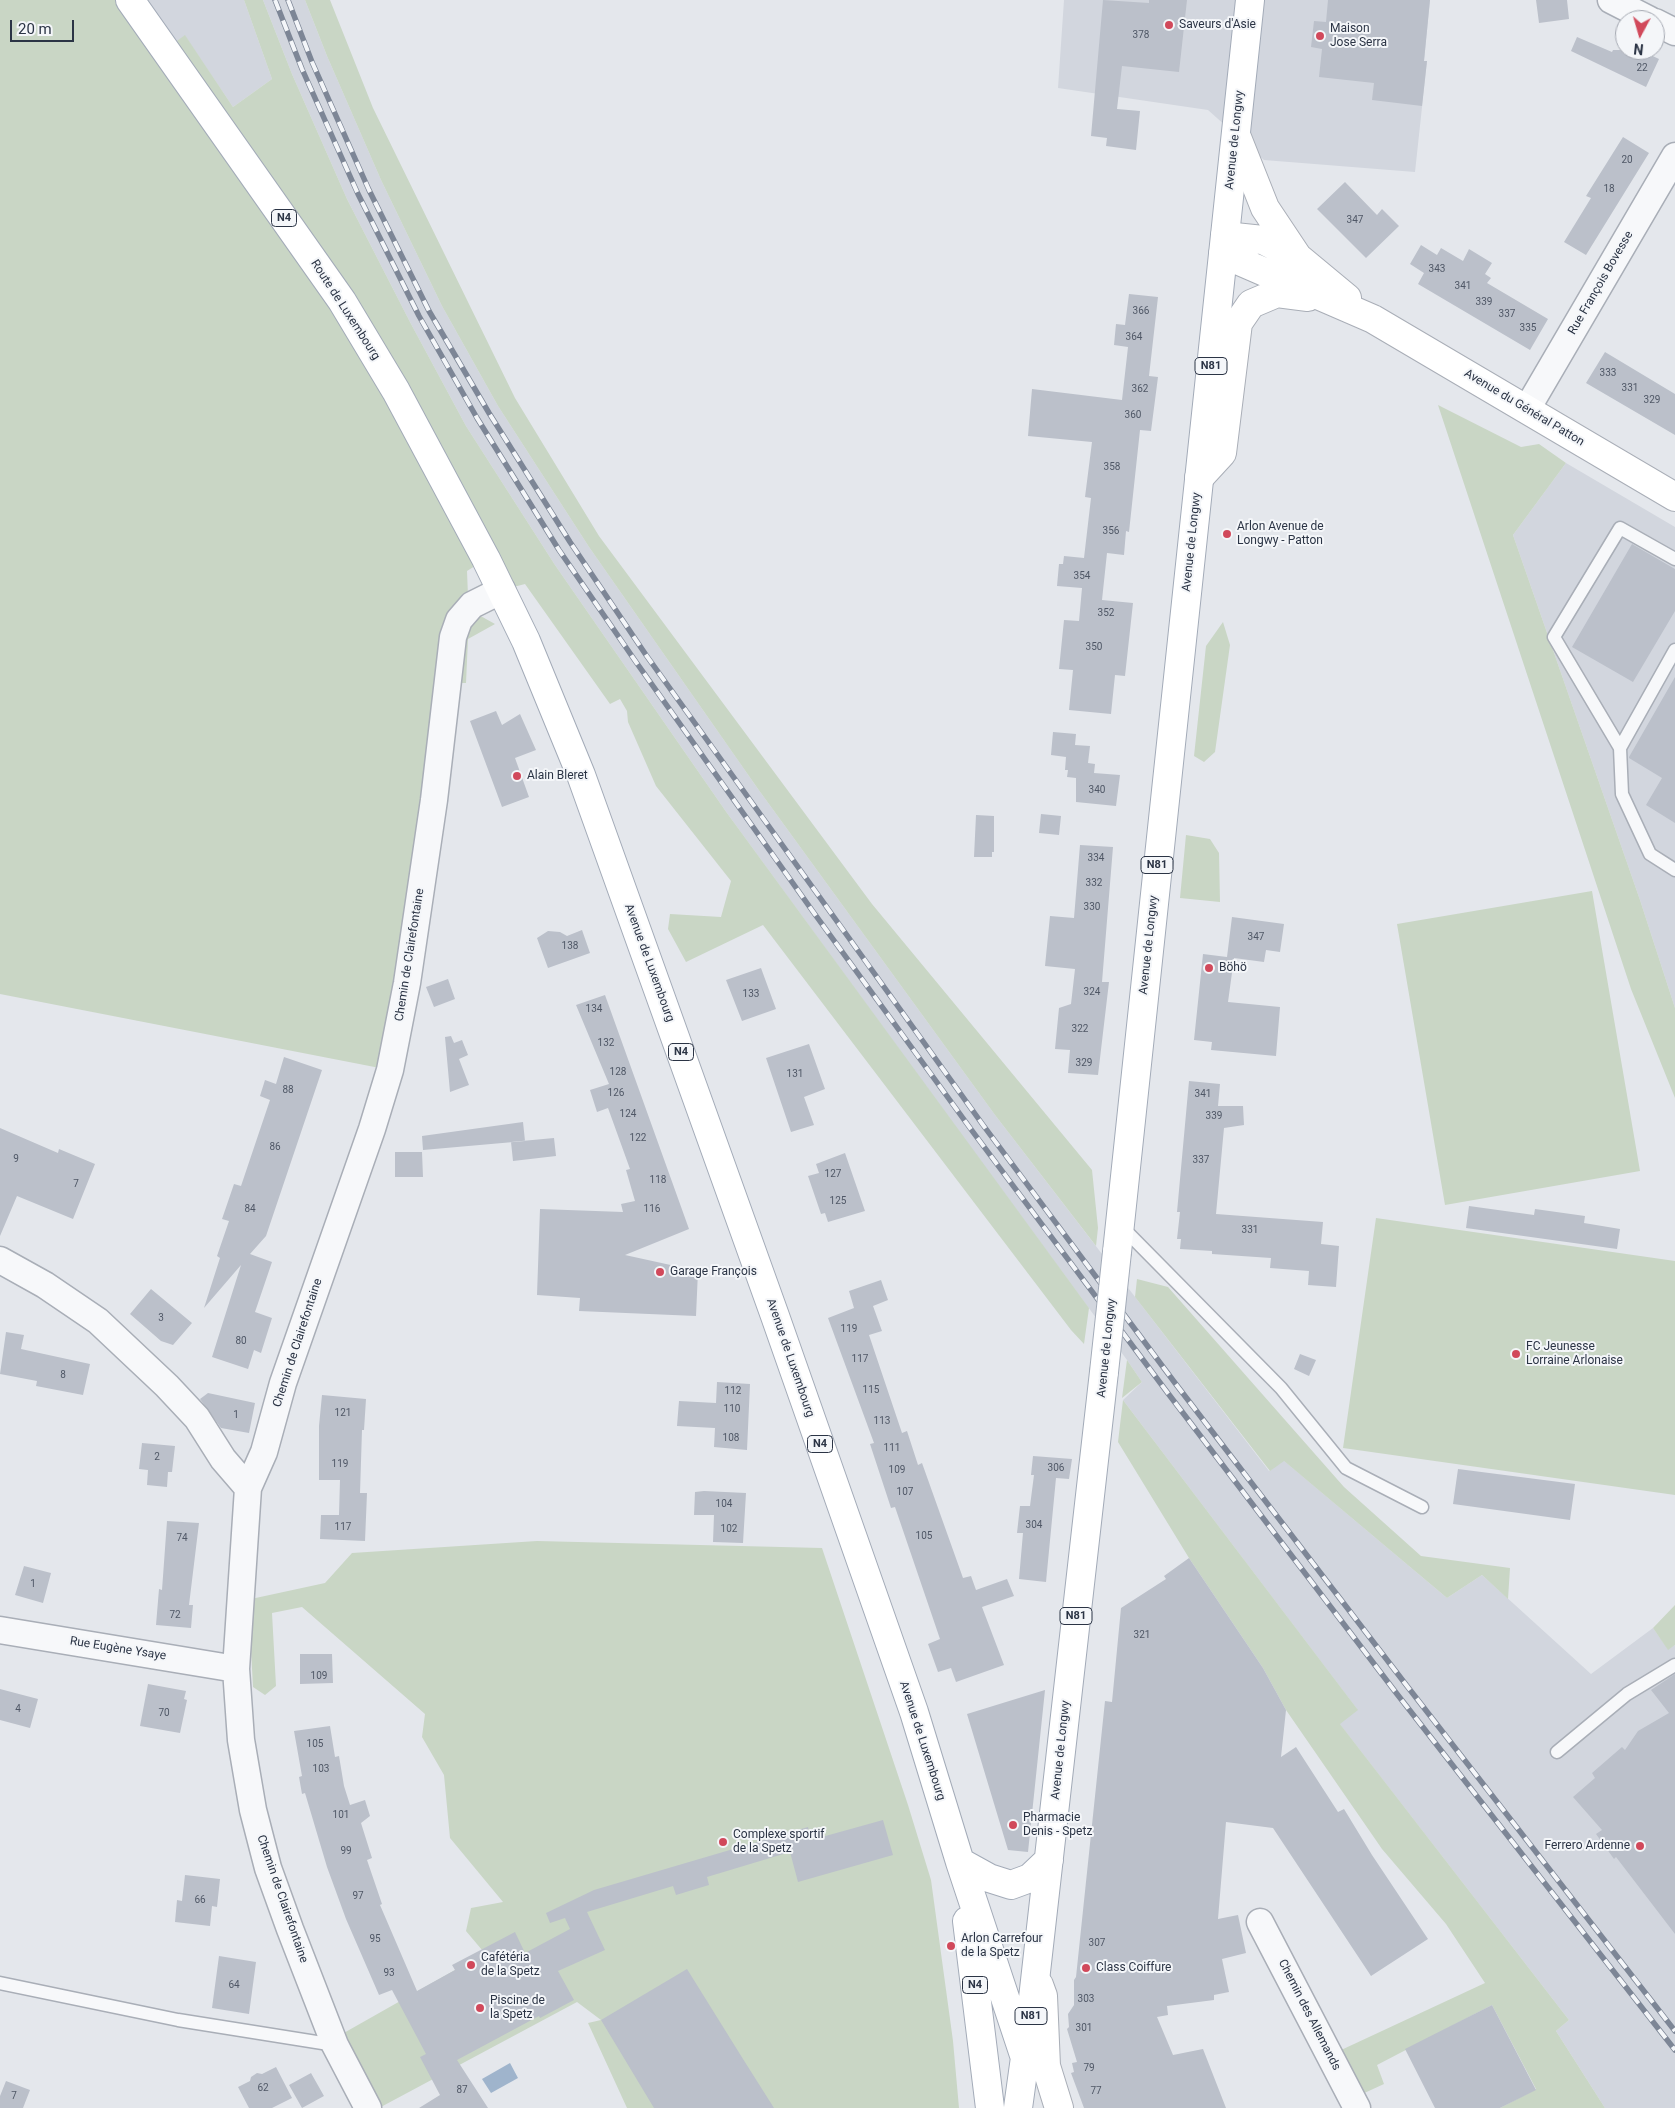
<!DOCTYPE html>
<meta charset="utf-8">
<style>
body{margin:0}
#map{position:relative;width:1675px;height:2108px;overflow:hidden;background:#e4e7ec;font-family:Roboto,sans-serif}
canvas{display:block}
.north{position:absolute;left:1615px;top:10px;width:50px;height:50px;box-sizing:border-box;background:#f4f6f9;border:1px solid #a4a8b1;border-radius:50%;rotate:186deg;font-size:14px;font-weight:700;line-height:20px;text-align:center;color:#2b3445}
.north::after{content:'';display:block;margin:auto;width:18px;height:22px;background:#d1495b;clip-path:polygon(50% 0,100% 100%,50% 72%,0 100%)}
.scale{position:absolute;left:10px;top:20px;width:64px;height:22px;box-sizing:border-box;border:2px solid #2b3445;border-top:0;padding-left:6px;font-size:15px;line-height:18px;white-space:nowrap;color:#2b3445;-webkit-text-stroke:4px #f4f6f9;paint-order:stroke}
</style>
<div id="map">
<canvas width="1675" height="2108"></canvas>
<div class="north">N</div>
<div class="scale">20 m</div>
</div>
<script>
const ctx = document.querySelector('canvas').getContext('2d');
ctx.lineJoin = 'round';
function fillPath(path, color) { ctx.fillStyle = color; ctx.fill(path, 'evenodd'); }
const shape = rows => new Path2D(rows.map(r => 'M' + r).join(''));
function strokePath(path, color, width, dash) { ctx.strokeStyle = color; ctx.lineWidth = width; ctx.lineCap = dash ? 'butt' : 'round'; ctx.setLineDash(dash || []); ctx.stroke(path); }
function drawText(font, color, halo, rows, align = 'center') {
  ctx.font = font + ' Roboto,sans-serif'; ctx.lineWidth = 4; ctx.setLineDash([]); ctx.textBaseline = 'middle'; ctx.strokeStyle = halo; ctx.fillStyle = color; for (const [text, x, y, turn = 0] of rows) {
    ctx.save(); ctx.translate(x, y); ctx.rotate((+turn || 0) * Math.PI / 180); ctx.textAlign = isNaN(turn) ? turn : align; if (halo) ctx.strokeText(text, 0, 0); ctx.fillText(text, 0, 0); ctx.restore();
  }
}
fillPath(shape([
 [130,0,244,0,272,79,233,107,185,36,166,49],
 [263,0,305,0,327,56,381,180,442,306,498,406,589,547,758,789,995,1115,1269,1471,1283,1460,1447,1598,1482,1575,1591,1674,1653,1628,1668,1649,1675,1645,1675,2108,1605,2108,1556,2031,1569,2020,1339,1723,1357,1709,1123,1400,1142,1382,1127,1360,963,1137,727,813,555,565,466,426,410,322,347,199,292,74],
 [1064,0,1430,0,1424,61,1427,61,1415,172,1264,160,1208,110,1058,88],
 [1566,463,1675,527,1675,1008,1640,900,1513,535]
]), '#d2d6de');
fillPath(shape([
 [0,0,130,0,166,49,185,35,233,107,272,79,244,0,263,0,292,74,347,199,410,322,466,426,555,565,727,813,1089,1308,1084,1344,1071,1330,763,925,686,962,668,929,670,914,721,917,731,881,656,786,628,722,627,711,620,699,610,704,525,584,502,590,486,559,467,571,468,596,477,614,495,624,468,639,466,683,458,683,390,1070,0,994],
 [305,0,330,0,373,108,515,398,599,536,872,904,1092,1170,1098,1228,1096,1246,995,1115,758,789,589,547,498,406,442,306,381,180,327,56],
 [1438,405,1521,447,1539,444,1566,463,1513,535,1640,900,1675,1008,1675,1098,1631,989],
 [1223,622,1230,645,1215,752,1204,762,1194,756,1206,646],
 [1186,835,1210,839,1219,853,1220,902,1180,898],
 [1592,891,1640,1171,1445,1205,1397,924],
 [1376,1218,1675,1261,1675,1495,1343,1448],
 [1137,1279,1168,1287,1344,1487,1421,1556,1510,1568,1508,1599,1482,1575,1447,1598,1284,1461,1270,1471,1135,1297],
 [1127,1360,1142,1382,1122,1398],
 [1123,1400,1358,1710,1340,1724,1569,2020,1556,2031,1605,2108,1500,2108,1536,2089,1492,2005,1377,2065,1384,2084,1360,2095,1339,2051,1485,1983,1446,1924,1382,1849,1286,1710,1263,1668,1189,1558,1118,1442],
 [537,1541,822,1548,908,1805,931,1880,953,2041,959,2108,627,2108,588,2023,601,2020,577,2002,379,2108,342,2034,455,1970,482,1950,466,1931,471,1908,503,1902,450,1838,444,1775,422,1737,425,1714,302,1607,272,1613,276,1686,265,1695,253,1687,249,1612,251,1599,325,1583,352,1553],
 [1675,1605,1675,1645,1668,1650,1653,1628]
]), '#c9d6c5');
fillPath(shape([
 [510,2063,518,2078,491,2093,482,2079]
]), '#9fb4cc');
fillPath(shape([
 [1103,0,1149,3,1149,0,1187,0,1179,72,1122,66,1117,109,1140,111,1136,150,1106,146,1107,138,1091,136],
 [1328,0,1430,0,1424,61,1427,61,1422,106,1372,100,1374,83,1319,77,1322,49,1311,47,1314,21,1326,22],
 [1536,0,1567,0,1569,19,1539,23],
 [1577,37,1612,52,1613,50,1640,50,1659,59,1646,87,1571,51],
 [1623,137,1649,153,1586,255,1564,242,1591,198,1586,196],
 [1345,182,1377,215,1382,209,1399,226,1366,258,1317,209],
 [1421,245,1437,255,1441,248,1463,261,1469,249,1492,263,1485,274,1491,278,1487,283,1548,319,1530,350,1418,284,1424,273,1410,264],
 [1129,294,1158,297,1149,376,1158,377,1151,431,1140,430,1129,532,1126,531,1124,555,1107,553,1102,600,1133,603,1125,676,1115,675,1111,714,1069,710,1073,670,1059,669,1064,620,1079,621,1082,588,1057,586,1059,564,1063,564,1064,556,1084,558,1091,498,1085,497,1092,442,1028,436,1032,389,1122,400,1128,347,1114,345,1116,324,1125,325],
 [1605,352,1675,394,1675,435,1586,383],
 [1632,544,1675,569,1675,611,1633,682,1572,647],
 [1675,677,1675,823,1646,805,1662,778,1629,758,1629,757],
 [496,711,502,725,520,714,536,750,515,758,529,797,502,807,470,721],
 [1053,732,1076,734,1075,745,1090,746,1088,763,1095,764,1094,773,1120,775,1116,806,1076,802,1076,778,1067,777,1068,770,1065,770,1066,757,1051,755],
 [1041,814,1061,816,1059,835,1039,833],
 [976,815,994,816,994,852,992,852,992,857,974,857],
 [1080,845,1113,847,1102,982,1109,982,1098,1075,1068,1073,1070,1050,1055,1049,1059,1008,1071,1004,1075,969,1045,966,1050,916,1074,918],
 [1232,917,1284,924,1280,952,1266,950,1264,962,1234,958,1228,1002,1280,1007,1276,1056,1211,1050,1212,1042,1194,1040,1203,954,1227,957],
 [582,930,590,953,548,968,537,938,548,931,560,932,567,936],
 [761,968,776,1009,742,1021,726,980],
 [448,979,455,999,434,1007,426,987],
 [605,995,689,1229,625,1255,698,1271,696,1316,579,1311,580,1298,537,1295,540,1209,623,1212,621,1204,635,1201,626,1170,630,1169,608,1108,597,1112,590,1090,609,1084,576,1005],
 [451,1036,454,1043,462,1040,468,1055,459,1059,469,1085,450,1092,445,1037],
 [809,1044,825,1089,804,1097,814,1125,791,1132,766,1058],
 [284,1057,322,1070,266,1236,250,1254,272,1262,255,1312,272,1318,261,1353,254,1350,248,1369,212,1357,241,1265,204,1308,220,1258,217,1256,229,1221,222,1219,234,1184,241,1186,270,1100,260,1096,265,1080,276,1084],
 [1189,1081,1220,1084,1218,1106,1243,1106,1244,1125,1224,1128,1216,1214,1323,1222,1321,1244,1339,1246,1336,1287,1308,1285,1309,1271,1270,1268,1271,1258,1212,1254,1212,1251,1180,1249,1181,1239,1177,1239,1180,1212,1177,1212],
 [523,1122,525,1141,423,1150,422,1136],
 [0,1128,58,1153,59,1149,95,1164,73,1219,17,1196,0,1236],
 [554,1138,556,1156,513,1161,511,1142],
 [395,1152,422,1152,423,1177,395,1177],
 [845,1153,865,1211,828,1222,825,1213,821,1214,808,1176,819,1173,816,1164],
 [1469,1206,1534,1215,1535,1209,1585,1216,1584,1223,1620,1229,1617,1249,1466,1228],
 [881,1280,888,1300,873,1306,882,1331,869,1335,902,1433,907,1431,918,1465,922,1463,963,1578,971,1576,976,1590,1007,1579,1014,1596,982,1607,1004,1665,956,1682,951,1668,938,1672,928,1644,940,1639,895,1507,891,1508,870,1444,874,1443,828,1318,854,1308,849,1291],
 [151,1289,192,1323,173,1345,161,1341,130,1314],
 [6,1332,24,1335,21,1349,90,1364,83,1395,36,1386,37,1381,0,1374],
 [1300,1354,1316,1360,1309,1376,1294,1369],
 [717,1382,750,1384,747,1450,714,1447,715,1428,677,1426,679,1401,716,1403],
 [208,1393,255,1403,249,1433,221,1428,200,1399],
 [322,1395,366,1399,364,1430,362,1430,360,1493,367,1493,365,1541,320,1539,321,1515,339,1515,340,1480,319,1480,319,1426],
 [142,1443,175,1446,172,1472,168,1472,167,1487,147,1485,148,1470,139,1469],
 [1033,1456,1072,1459,1069,1479,1056,1478,1046,1582,1019,1579,1023,1533,1017,1533,1020,1506,1030,1506,1034,1475,1031,1475],
 [1458,1469,1575,1484,1570,1520,1453,1504],
 [704,1491,746,1493,743,1543,713,1542,714,1515,694,1515,695,1492],
 [167,1521,199,1523,189,1605,193,1605,191,1628,156,1625,159,1589,162,1590],
 [1189,1558,1263,1668,1286,1710,1281,1757,1296,1747,1338,1812,1344,1809,1372,1855,1428,1939,1371,1976,1273,1828,1226,1822,1218,1919,1238,1915,1246,1953,1222,1959,1229,1992,1214,1995,1214,2000,1167,2006,1168,2015,1157,2017,1173,2055,1203,2049,1226,2108,1084,2108,1071,2073,1074,2072,1072,2063,1077,2062,1067,2029,1069,2027,1068,2014,1074,2005,1074,1980,1076,1977,1105,1701,1112,1702,1121,1608,1166,1579,1164,1576],
 [24,1566,51,1573,43,1603,15,1595],
 [300,1654,332,1654,333,1683,300,1684],
 [1675,1674,1675,1934,1616,1857,1614,1859,1596,1834,1602,1830,1573,1797,1595,1778,1592,1773,1622,1747,1625,1750,1638,1731,1669,1713,1651,1690],
 [148,1684,186,1691,184,1699,187,1700,180,1733,140,1726],
 [0,1689,38,1699,30,1728,0,1720],
 [1045,1690,1028,1852,1008,1850,967,1714],
 [330,1726,335,1757,339,1756,344,1786,350,1805,365,1800,370,1816,361,1823,372,1858,367,1860,382,1904,380,1905,417,1991,455,1970,452,1965,515,1932,525,1953,570,1929,565,1918,550,1923,546,1913,594,1890,808,1827,811,1840,883,1820,893,1855,798,1882,790,1852,707,1877,709,1885,676,1895,673,1886,587,1912,605,1950,558,1971,574,2000,540,2018,539,2016,457,2060,488,2108,419,2108,440,2095,420,2057,426,2054,392,1990,379,1995,346,1919,327,1867,305,1793,302,1794,299,1777,302,1776,294,1731],
 [185,1875,220,1879,217,1907,212,1906,210,1926,175,1922,177,1900,182,1901],
 [219,1956,256,1962,249,2014,212,2008],
 [687,1969,743,2059,774,2108,654,2108,601,2020],
 [1492,2005,1536,2090,1500,2108,1435,2108,1405,2049],
 [276,2067,292,2098,272,2108,249,2108,238,2087,250,2081,251,2077,257,2073,262,2074],
 [311,2073,324,2096,302,2108,289,2085],
 [6,2081,30,2090,23,2108,0,2108,0,2096]
]), '#bbc0ca');
const lane = shape([
 [1675,650,1620,748,1622,794,1650,854,1675,870],
 [1620,748,1554,637,1620,528,1675,559],
 [1122,1227,1281,1388,1346,1468,1422,1507],
 [1557,1752,1627,1694,1675,1665],
 [0,1983,178,2020,335,2045]
]);
const street = shape([
 [1611,0,1650,20],
 [1655,22,1675,32],
 [1527,409,1675,156],
 [0,1260,45,1285,98,1321,167,1386,197,1418,223,1459,248,1488],
 [0,1630,236,1669],
 [1260,1922,1357,2108],
 [368,2108,335,2045,290,1929,268,1868,253,1810,241,1740,236,1669,248,1488,264,1452,283,1383,372,1129,390,1070,407,983,434,800,453,637,459,620,472,605,502,590]
]);
const secondary = shape([
 [1236,135,1265,208,1297,256],
 [1225,236,1263,240,1300,259,1347,298],
 [1223,254,1373,319,1675,497],
 [1199,478,1222,453,1238,323,1251,304,1277,293,1308,297],
 [1039,1985,1043,1996,1046,2066,1059,2108]
]);
const primary = shape([
 [130,0,342,301,396,391,486,559,526,641,581,775,775,1316,914,1712,960,1862,1024,2055],
 [1117,1252,1250,0],
 [960,1862,989,1878,1011,1885,1030,1878,1049,1860],
 [967,1921,990,2108],
 [1018,2108,1032,2007,1104,1372]
]);
strokePath(lane, '#a9aeb7', 15);
strokePath(street, '#a9aeb7', 29);
strokePath(secondary, '#a9aeb7', 30);
strokePath(primary, '#a3abb8', 30);
strokePath(lane, '#f7f8fa', 12);
strokePath(street, '#f7f8fa', 26);
strokePath(secondary, '#fff', 28);
strokePath(primary, '#fff', 28);
const rail = shape([
 [275,0,302,69,358,194,419,316,477,418,559,550,636,662,814,913,973,1132,1167,1392,1397,1694,1675,2050],
 [288,0,312,62,369,190,429,311,489,413,570,542,646,655,983,1125,1175,1383,1407,1686,1675,2031]
]);
strokePath(rail, '#7d8696', 5.5);
strokePath(rail, '#f4f6f9', 4, [11]);
const primaryBridge = shape([
 [1104,1372,1117,1252]
]);
strokePath(primaryBridge, '#a3abb8', 30, []);
strokePath(primaryBridge, '#fff', 28);
for (const [x, y, r, color] of [
 [1169,25,5,"#d1495b"],
 [1320,36,5,"#d1495b"],
 [1227,534,5,"#d1495b"],
 [517,776,5,"#d1495b"],
 [1209,968,5,"#d1495b"],
 [660,1272,5,"#d1495b"],
 [1516,1354,5,"#d1495b"],
 [1013,1825,5,"#d1495b"],
 [723,1842,5,"#d1495b"],
 [1640,1846,5,"#d1495b"],
 [951,1946,5,"#d1495b"],
 [471,1965,5,"#d1495b"],
 [1086,1968,5,"#d1495b"],
 [480,2008,5,"#d1495b"]
]) { const dot = new Path2D(); dot.arc(x, y, r, 0, 2 * Math.PI); ctx.fillStyle = color; ctx.fill(dot); strokePath(dot, '#f4f6f9', 2); }
drawText('10px', '#4f5766', null, [
 ["378",1141,35],
 ["22",1642,68],
 ["20",1627,160],
 ["18",1609,189],
 ["347",1355,220],
 ["343",1437,269],
 ["341",1463,286],
 ["339",1484,302],
 ["366",1141,311],
 ["337",1507,314],
 ["335",1528,328],
 ["364",1134,337],
 ["333",1608,373],
 ["331",1630,388],
 ["362",1140,389],
 ["329",1652,400],
 ["360",1133,415],
 ["358",1112,467],
 ["356",1111,531],
 ["354",1082,576],
 ["352",1106,613],
 ["350",1094,647],
 ["340",1097,790],
 ["334",1096,858],
 ["332",1094,883],
 ["330",1092,907],
 ["347",1256,937],
 ["138",570,946],
 ["324",1092,992],
 ["133",751,994],
 ["134",594,1009],
 ["322",1080,1029],
 ["132",606,1043],
 ["329",1084,1063],
 ["128",618,1072],
 ["131",795,1074],
 ["88",288,1090],
 ["126",616,1093],
 ["341",1203,1094],
 ["124",628,1114],
 ["339",1214,1116],
 ["122",638,1138],
 ["86",275,1147],
 ["9",16,1159],
 ["337",1201,1160],
 ["127",833,1174],
 ["118",658,1180],
 ["7",76,1184],
 ["125",838,1201],
 ["84",250,1209],
 ["116",652,1209],
 ["331",1250,1230],
 ["3",161,1318],
 ["119",849,1329],
 ["80",241,1341],
 ["117",860,1359],
 ["8",63,1375],
 ["115",871,1390],
 ["112",733,1391],
 ["110",732,1409],
 ["121",343,1413],
 ["1",236,1415],
 ["113",882,1421],
 ["108",731,1438],
 ["111",892,1448],
 ["2",157,1457],
 ["119",340,1464],
 ["306",1056,1468],
 ["109",897,1470],
 ["107",905,1492],
 ["104",724,1504],
 ["304",1034,1525],
 ["117",343,1527],
 ["102",729,1529],
 ["105",924,1536],
 ["74",182,1538],
 ["1",33,1584],
 ["72",175,1615],
 ["321",1142,1635],
 ["109",319,1676],
 ["4",18,1709],
 ["70",164,1713],
 ["105",315,1744],
 ["103",321,1769],
 ["101",341,1815],
 ["99",346,1851],
 ["97",358,1896],
 ["66",200,1900],
 ["95",375,1939],
 ["307",1097,1943],
 ["93",389,1973],
 ["64",234,1985],
 ["303",1086,1999],
 ["301",1084,2028],
 ["79",1089,2068],
 ["62",263,2088],
 ["87",462,2090],
 ["77",1096,2091],
 ["7",14,2096]
]);
for (const [x, y, w] of [
 [284,218,25],
 [1211,366,32],
 [1157,865,32],
 [681,1052,25],
 [820,1444,25],
 [1076,1616,32],
 [975,1985,25],
 [1031,2016,32]
]) { const box = new Path2D(); box.roundRect(x - w / 2, y - 8.5, w, 17, 4); ctx.fillStyle = '#f4f6f9'; ctx.fill(box); strokePath(box, '#2b3445', 1); }
drawText('bold 11px', '#2b3445', null, [
 ["N4",284,218],
 ["N81",1211,366],
 ["N81",1157,865],
 ["N4",681,1052],
 ["N4",820,1444],
 ["N81",1076,1616],
 ["N4",975,1985],
 ["N81",1031,2016]
]);
drawText('12px', '#2b3445', '#f4f6f9', [
 ["Saveurs d'Asie",1179,25],
 ["Maison",1330,29],
 ["Jose Serra",1330,43],
 ["Arlon Avenue de",1237,527],
 ["Longwy - Patton",1237,541],
 ["Alain Bleret",527,776],
 ["Böhö",1219,968],
 ["Garage François",670,1272],
 ["FC Jeunesse",1526,1347],
 ["Lorraine Arlonaise",1526,1361],
 ["Pharmacie",1023,1818],
 ["Denis - Spetz",1023,1832],
 ["Complexe sportif",733,1835],
 ["de la Spetz",733,1849],
 ["Ferrero Ardenne",1630,1846,"right"],
 ["Arlon Carrefour",961,1939],
 ["de la Spetz",961,1953],
 ["Cafétéria",481,1958],
 ["de la Spetz",481,1972],
 ["Class Coiffure",1096,1968],
 ["Piscine de",490,2001],
 ["la Spetz",490,2015]
], 'left');
drawText('12px', '#2b3445', '#f4f6f9', [
 ["Avenue de Longwy",1235,140,-84],
 ["Rue François Bovesse",1601,283,-60],
 ["Route de Luxembourg",345,310,57],
 ["Avenue du Général Patton",1524,408,31],
 ["Avenue de Longwy",1192,542,-84],
 ["Avenue de Longwy",1149,945,-84],
 ["Chemin de Clairefontaine",410,955,-81],
 ["Avenue de Luxembourg",649,963,70],
 ["Chemin de Clairefontaine",298,1343,-72],
 ["Avenue de Longwy",1107,1348,-84],
 ["Avenue de Luxembourg",790,1358,71],
 ["Rue Eugène Ysaye",118,1649,9],
 ["Avenue de Luxembourg",922,1741,72],
 ["Avenue de Longwy",1061,1750,-84],
 ["Chemin de Clairefontaine",282,1899,71],
 ["Chemin des Allemands",1309,2015,63]
]);
</script>
